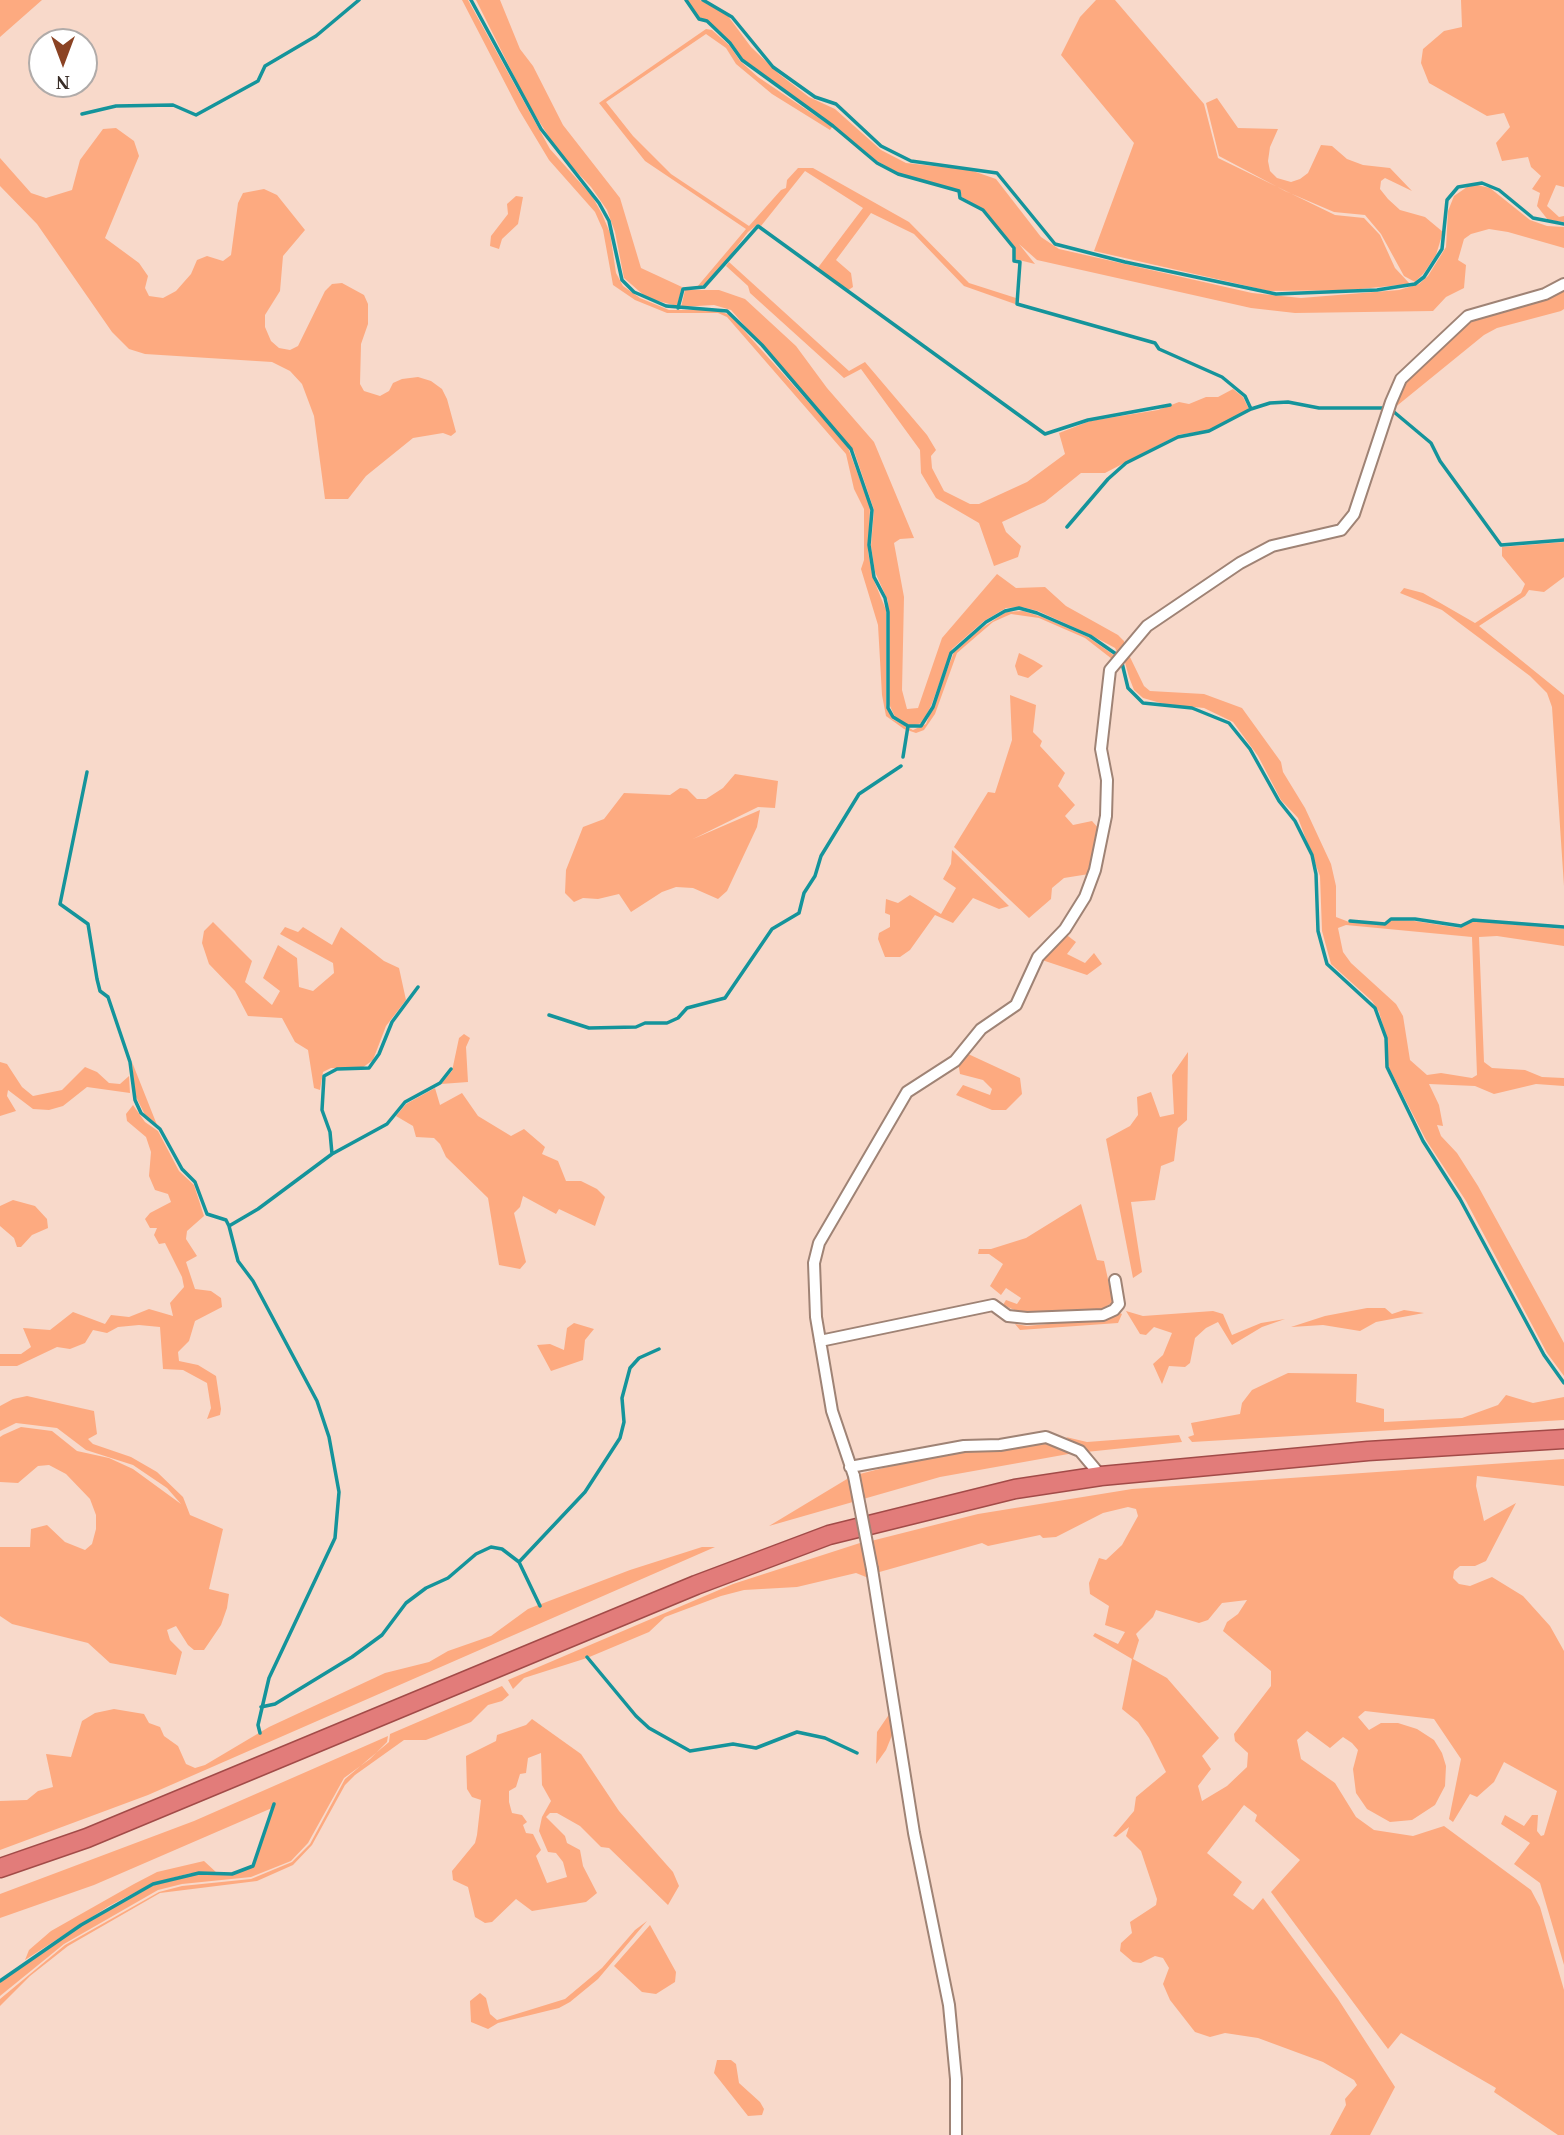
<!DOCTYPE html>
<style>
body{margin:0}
#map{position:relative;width:1564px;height:2135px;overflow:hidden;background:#f8d9ca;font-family:Georgia,serif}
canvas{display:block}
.north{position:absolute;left:28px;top:28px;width:70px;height:70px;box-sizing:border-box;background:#fff;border:2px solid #b0aba9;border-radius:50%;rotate:180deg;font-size:19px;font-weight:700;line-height:28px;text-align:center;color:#392d27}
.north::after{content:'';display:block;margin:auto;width:24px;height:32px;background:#8b4323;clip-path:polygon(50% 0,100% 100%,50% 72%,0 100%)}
</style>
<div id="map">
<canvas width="1564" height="2135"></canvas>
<div class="north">N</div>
</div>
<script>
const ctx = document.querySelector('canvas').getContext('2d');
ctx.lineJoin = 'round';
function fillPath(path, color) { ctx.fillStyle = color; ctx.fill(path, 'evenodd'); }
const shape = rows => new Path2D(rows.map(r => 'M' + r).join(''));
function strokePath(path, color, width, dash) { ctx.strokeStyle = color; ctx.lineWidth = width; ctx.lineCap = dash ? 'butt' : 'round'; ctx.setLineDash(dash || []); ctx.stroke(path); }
fillPath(shape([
 [0,0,42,0,0,37],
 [462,0,468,0,550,149,592,196,602,214,610,233,616,273,623,286,640,298,669,310,716,310,730,315,847,445,870,507,868,552,873,578,886,610,886,705,892,719,913,730,926,724,954,652,970,636,1006,612,1023,611,1042,617,1088,637,1115,656,1112,659,1085,638,1039,618,1011,614,993,622,957,653,935,714,924,730,916,733,904,729,886,716,882,695,878,625,861,569,864,560,864,509,854,489,846,454,727,317,718,313,667,313,635,300,613,285,603,230,595,212,549,160,519,110],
 [476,0,500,0,520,49,533,66,563,125,620,198,641,268,682,287,677,306,647,298,624,278,615,232,607,210,591,187,560,154,528,104],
 [687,0,700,0,728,16,751,47,779,74,809,97,835,109,881,150,906,163,970,170,996,179,1041,237,1059,249,1252,293,1301,298,1399,290,1419,284,1428,276,1446,247,1448,211,1454,196,1467,187,1477,185,1490,188,1530,220,1547,226,1564,227,1564,248,1508,232,1489,229,1471,234,1464,239,1458,260,1466,265,1464,288,1446,297,1433,311,1295,313,1251,308,1037,260,1019,244,1035,264,1015,259,1015,247,983,209,962,197,960,190,898,173,877,161,835,126,743,59,732,43,707,20,699,19],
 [1096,0,1115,0,1204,104,1218,158,1335,215,1364,218,1380,235,1395,268,1410,284,1350,290,1269,291,1094,251,1134,143,1061,55,1080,17],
 [1461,0,1564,0,1564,187,1556,185,1547,206,1559,217,1564,216,1564,222,1548,220,1537,206,1540,193,1532,189,1541,176,1531,167,1528,157,1502,161,1496,143,1510,127,1504,113,1487,116,1429,83,1421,63,1423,49,1444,31,1462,27],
 [706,29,712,30,730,46,740,61,758,77,832,127,830,130,772,94,736,64,726,48,706,34,606,102,633,136,671,174,749,226,781,190,786,188,787,180,798,168,813,168,909,222,969,283,1016,298,1015,304,964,286,914,234,871,213,836,260,851,273,853,287,847,291,817,269,863,208,805,171,761,226,758,224,748,232,719,270,704,285,697,287,746,229,645,161,599,103],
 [1217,98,1238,128,1278,129,1270,147,1268,161,1270,171,1277,178,1291,182,1300,179,1308,173,1321,145,1332,146,1347,159,1363,165,1390,168,1412,191,1385,178,1381,181,1380,189,1388,199,1400,210,1425,217,1443,232,1436,255,1424,273,1415,282,1404,276,1381,234,1365,215,1334,212,1285,191,1219,156,1206,103],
 [116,128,134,141,139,156,105,238,139,263,148,276,145,288,149,296,163,298,176,291,191,274,197,260,207,256,223,261,231,255,238,203,243,193,264,189,277,195,305,230,283,256,280,291,265,315,265,327,271,341,279,348,290,350,298,346,325,291,332,284,342,283,364,295,368,304,368,324,361,344,360,384,364,391,380,396,389,391,393,383,402,379,418,377,431,381,442,389,447,399,456,432,451,436,443,433,413,438,366,476,348,499,325,499,314,416,302,384,290,371,272,362,145,354,129,349,112,332,37,224,0,186,0,158,31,193,46,198,72,190,80,160,103,129],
 [516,196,523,197,518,224,502,239,499,249,490,246,491,236,508,214,507,204],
 [729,262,849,371,865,362,927,435,936,450,931,456,932,468,944,491,970,504,979,504,1027,482,1065,454,1059,433,1090,421,1158,410,1179,402,1189,404,1206,397,1218,397,1233,389,1243,397,1249,409,1209,430,1178,435,1105,473,1081,473,1045,502,1002,522,1006,532,1021,546,1018,557,994,566,979,523,936,498,921,473,920,450,861,369,844,378,750,293,748,286,726,266],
 [1564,288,1564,309,1561,311,1497,328,1484,335,1393,409,1403,381,1468,319],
 [685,290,719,290,745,299,796,346,827,388,874,442,914,538,900,539,894,543,904,597,902,690,907,709,918,708,942,638,997,574,1016,588,1045,587,1066,606,1118,635,1124,641,1124,652,1119,656,1115,648,1089,634,1038,611,1022,607,1006,608,984,621,952,649,931,706,922,723,911,726,896,719,889,704,888,601,875,572,871,546,874,510,854,451,731,310,714,305,681,307],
 [1564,542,1564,577,1544,592,1529,590,1525,596,1479,626,1564,695,1564,886,1552,707,1547,693,1530,676,1442,610,1400,593,1404,588,1423,593,1475,623,1521,593,1525,584,1502,556,1502,547],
 [1019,653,1033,660,1043,666,1028,678,1018,675,1015,666],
 [1129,655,1144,686,1150,691,1204,694,1242,708,1281,762,1283,772,1305,808,1331,864,1336,886,1336,917,1349,922,1385,925,1392,920,1414,921,1460,928,1473,921,1564,929,1564,946,1497,936,1479,937,1484,1062,1492,1068,1525,1070,1542,1077,1564,1078,1564,1086,1536,1084,1494,1094,1475,1086,1429,1084,1439,1105,1443,1126,1437,1125,1441,1136,1457,1153,1478,1186,1564,1343,1564,1376,1547,1353,1466,1201,1426,1140,1388,1066,1388,1042,1379,1012,1372,1001,1331,964,1322,931,1320,876,1298,818,1281,800,1258,756,1233,722,1204,708,1164,704,1143,698,1134,690,1129,677,1124,659],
 [1346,925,1472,937,1477,1075,1472,1078,1441,1073,1427,1075,1410,1060,1403,1016,1396,1004,1351,963,1343,952,1338,928],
 [1010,695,1036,705,1033,732,1042,741,1040,746,1065,773,1058,786,1075,805,1065,816,1073,825,1092,821,1100,830,1089,874,1064,878,1052,888,1051,899,1029,918,954,847,988,792,995,793,1012,740],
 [735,774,778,781,775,808,758,807,693,839,760,810,757,827,727,891,718,899,693,888,676,887,662,892,631,912,619,894,598,899,583,898,574,902,565,893,566,870,583,827,604,819,624,793,670,795,680,788,687,789,697,799,706,799,723,788],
 [952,850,1009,906,999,909,973,898,953,923,935,915,910,950,900,957,885,957,878,939,879,933,890,927,890,915,885,913,886,899,898,903,910,895,941,914,956,888,943,879,951,864],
 [213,922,252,961,245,982,272,1005,280,991,263,978,278,945,297,958,299,987,313,991,334,973,333,963,280,934,285,927,298,932,303,927,332,945,341,927,384,961,399,968,406,1000,386,1026,373,1060,362,1068,331,1068,323,1072,320,1090,314,1088,308,1050,295,1042,282,1018,248,1016,235,991,209,964,202,943,204,931],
 [1064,933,1076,942,1067,954,1085,963,1094,953,1102,964,1087,975,1039,959],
 [464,1034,470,1038,466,1047,468,1082,441,1084,452,1071,459,1038],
 [1188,1052,1187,1120,1178,1128,1174,1161,1161,1166,1155,1200,1131,1202,1142,1272,1133,1278,1106,1139,1130,1126,1138,1115,1137,1097,1151,1092,1160,1117,1174,1114,1172,1075],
 [966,1053,1020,1078,1022,1094,1006,1110,992,1110,956,1095,963,1085,990,1095,992,1089,983,1080,960,1074,958,1062],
 [0,1062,7,1064,22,1087,33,1096,62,1090,85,1067,97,1072,109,1083,120,1084,129,1076,130,1093,87,1087,63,1106,49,1110,33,1109,8,1090,7,1096,16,1111,0,1116],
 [132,1062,157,1125,145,1115,135,1095],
 [435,1088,440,1105,462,1093,478,1116,511,1136,524,1129,545,1147,542,1154,558,1161,566,1181,581,1181,597,1189,605,1197,595,1226,559,1209,556,1214,523,1196,520,1207,514,1213,526,1262,520,1269,499,1265,488,1198,446,1157,440,1144,434,1138,416,1137,413,1126,396,1116,406,1104],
 [133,1105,145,1122,158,1131,179,1171,194,1185,204,1216,187,1231,186,1239,197,1256,186,1262,195,1289,211,1291,221,1298,222,1307,195,1321,189,1341,178,1352,179,1361,198,1365,216,1376,221,1409,220,1415,207,1419,211,1408,207,1383,183,1370,163,1369,160,1327,139,1325,118,1327,107,1333,93,1330,85,1343,70,1349,57,1347,17,1366,0,1366,0,1354,21,1354,31,1347,23,1328,50,1330,73,1312,105,1324,111,1315,129,1317,149,1309,173,1316,170,1303,184,1287,182,1277,165,1243,159,1244,154,1235,157,1228,150,1228,145,1219,150,1213,171,1202,168,1194,155,1190,149,1176,151,1152,146,1137,127,1121,126,1114],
 [13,1200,35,1206,47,1219,48,1228,32,1235,21,1247,17,1247,14,1238,0,1226,0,1206],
 [1081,1204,1097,1260,1104,1261,1113,1302,1101,1310,1070,1315,1019,1312,1003,1305,1006,1300,1017,1304,1021,1298,1006,1288,1001,1295,990,1286,1003,1264,989,1254,978,1254,979,1249,991,1249,1026,1238],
 [1367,1308,1385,1308,1392,1314,1404,1310,1424,1313,1376,1322,1360,1331,1323,1325,1291,1327,1325,1316],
 [1126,1311,1143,1316,1213,1311,1223,1314,1232,1335,1261,1323,1285,1319,1262,1327,1232,1345,1218,1322,1206,1328,1195,1338,1190,1363,1185,1367,1169,1366,1162,1384,1153,1364,1163,1355,1172,1333,1154,1327,1146,1335,1140,1334],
 [1118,1312,1122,1314,1118,1323,1020,1330,1015,1324,1027,1326,1110,1318],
 [574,1323,594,1329,585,1340,583,1360,551,1371,537,1345,550,1344,564,1350,567,1328],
 [1288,1373,1357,1374,1356,1402,1384,1409,1384,1422,1462,1418,1498,1405,1506,1395,1533,1403,1564,1397,1564,1420,1192,1442,1188,1437,1194,1435,1191,1423,1240,1414,1242,1403,1252,1390],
 [27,1396,94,1411,97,1434,88,1439,93,1444,131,1457,157,1472,183,1497,190,1515,223,1529,209,1589,229,1594,227,1608,221,1625,204,1650,194,1650,188,1645,176,1626,167,1630,170,1640,182,1652,176,1675,110,1663,88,1643,12,1624,0,1616,0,1547,30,1547,31,1529,47,1525,65,1542,85,1550,92,1544,96,1529,96,1515,90,1499,66,1474,49,1465,38,1466,18,1483,0,1482,0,1437,3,1435,21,1427,52,1431,77,1451,109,1458,133,1469,181,1504,167,1488,133,1465,86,1450,57,1428,16,1423,0,1431,0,1406,13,1399],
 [1179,1435,1182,1442,1086,1452,1066,1437,1087,1442],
 [1042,1440,1074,1453,940,1477,769,1526,852,1476,930,1456],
 [1564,1459,1564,1486,1477,1476,1476,1486,1484,1521,1516,1503,1486,1561,1475,1566,1460,1566,1454,1571,1453,1578,1459,1584,1470,1586,1492,1577,1523,1596,1550,1626,1564,1651,1564,1965,1540,1883,1514,1864,1530,1843,1501,1824,1505,1815,1524,1826,1532,1815,1538,1815,1537,1831,1541,1836,1544,1835,1557,1791,1504,1762,1494,1782,1477,1797,1470,1794,1453,1822,1449,1819,1461,1759,1434,1719,1365,1711,1358,1717,1369,1730,1381,1723,1398,1723,1417,1729,1434,1740,1442,1753,1446,1766,1445,1786,1435,1805,1412,1820,1390,1822,1367,1809,1356,1793,1353,1769,1358,1750,1352,1743,1343,1737,1330,1748,1307,1731,1297,1740,1301,1759,1335,1783,1356,1817,1374,1830,1413,1836,1444,1826,1531,1890,1540,1907,1564,1990,1564,2135,1558,2135,1494,2092,1496,2088,1401,2033,1388,2049,1271,1892,1300,1860,1255,1821,1257,1815,1244,1805,1207,1853,1242,1882,1233,1895,1253,1910,1263,1898,1338,1999,1395,2087,1370,2135,1330,2135,1346,2105,1345,2099,1357,2085,1354,2080,1323,2062,1258,2038,1225,2033,1210,2037,1195,2032,1170,2000,1163,1984,1169,1968,1163,1958,1155,1956,1141,1963,1133,1962,1120,1951,1121,1943,1132,1933,1130,1922,1156,1905,1157,1899,1141,1851,1126,1836,1129,1827,1116,1837,1113,1836,1134,1811,1136,1797,1166,1772,1149,1738,1138,1722,1122,1709,1132,1659,1093,1636,1095,1633,1118,1644,1125,1632,1105,1625,1109,1606,1090,1594,1089,1583,1099,1558,1106,1560,1122,1545,1138,1516,1136,1509,1128,1507,1103,1513,1056,1537,1043,1538,1040,1535,988,1546,982,1543,876,1573,871,1541,978,1514,1132,1489],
 [1247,1600,1238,1614,1227,1622,1223,1631,1271,1671,1271,1686,1234,1734,1235,1741,1248,1753,1247,1767,1227,1786,1202,1801,1198,1786,1211,1769,1202,1756,1219,1738,1167,1678,1133,1659,1139,1640,1136,1634,1153,1617,1156,1610,1199,1623,1208,1620,1222,1603],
 [863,1542,871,1579,856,1573,797,1587,744,1590,721,1596,665,1617,649,1632,587,1658,524,1678,513,1689,508,1680,733,1584],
 [702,1547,715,1547,148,1795,0,1850,0,1801,27,1800,38,1791,53,1787,46,1754,71,1757,82,1721,95,1713,114,1709,144,1714,149,1723,160,1727,164,1736,178,1746,186,1764,195,1768,205,1765,269,1727,385,1673,429,1662,448,1651,491,1636,528,1609,630,1570],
 [502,1686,509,1695,502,1701,488,1705,471,1722,426,1740,404,1740,355,1775,345,1785,312,1845,293,1865,257,1881,160,1893,68,1946,30,1976,0,2006,0,1999,65,1945,159,1892,182,1886,251,1879,292,1862,310,1844,345,1779,389,1742,390,1734],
 [890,1713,895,1728,886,1750,876,1764,877,1732],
 [532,1719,581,1754,619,1811,673,1872,679,1886,668,1905,609,1848,601,1847,580,1826,557,1813,550,1813,546,1817,565,1836,567,1843,580,1850,583,1866,597,1893,586,1902,532,1911,516,1899,492,1922,485,1923,475,1917,468,1887,453,1880,452,1871,475,1843,477,1835,481,1800,472,1797,467,1789,466,1756,496,1741,497,1735,526,1725],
 [541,1753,542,1785,551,1801,542,1817,539,1831,548,1852,556,1853,563,1862,567,1877,547,1883,536,1856,541,1850,533,1834,526,1833,523,1825,527,1822,522,1815,512,1813,509,1802,509,1791,516,1787,520,1774,526,1773,528,1758],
 [388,1736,387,1742,370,1759,344,1778,308,1843,291,1861,251,1877,182,1884,158,1890,64,1944,0,1996,0,1982,8,1975,81,1926,154,1885,200,1874,233,1875,254,1866,275,1804,272,1808,94,1885,0,1918,0,1894,194,1821],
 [204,1861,217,1873,191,1873,153,1883,109,1906,25,1960,29,1950,51,1931,134,1884,157,1872],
 [647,1921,598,1979,570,2002,559,2008,498,2023,488,2029,471,2022,470,2001,480,1993,486,1998,490,2014,497,2020,565,1999,602,1968,635,1930],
 [650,1925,676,1972,675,1982,656,1994,642,1992,614,1966],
 [717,2060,731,2060,736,2064,739,2083,760,2102,764,2109,762,2115,748,2116,733,2097,714,2073]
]), '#fdaa80');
strokePath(shape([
 [471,0,541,129,599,203,609,221,622,280,634,292,666,306,727,311,762,345,851,449,872,510,869,545,874,577,885,598,888,612,888,708,893,717,908,726,921,726,933,707,951,653,986,622,1005,611,1019,608,1037,613,1090,636,1116,654],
 [686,0,699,19,707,21,730,43,742,60,833,126,877,163,898,174,959,191,960,198,983,210,1014,248,1014,261,1020,262,1017,304,1155,343,1159,349,1222,377,1245,396,1251,409],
 [703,0,732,17,773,67,815,97,836,104,881,146,911,161,997,173,1055,244,1125,262,1276,294,1377,290,1415,284,1424,277,1442,249,1447,200,1458,187,1482,183,1499,190,1533,218,1564,224],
 [82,114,116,106,173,105,196,115,258,81,265,66,316,36,359,0],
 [678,308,683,289,704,287,758,226,1045,434,1088,420,1170,405],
 [1067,527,1108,479,1126,463,1178,437,1209,431,1251,409,1270,403,1288,402,1319,408,1383,408,1394,412,1431,443,1440,461,1501,545,1564,540],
 [1122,663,1128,688,1143,703,1192,708,1229,723,1250,749,1279,801,1295,821,1312,855,1316,874,1318,931,1327,964,1375,1008,1386,1038,1387,1067,1423,1141,1460,1199,1544,1355,1564,1383],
 [903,757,908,726],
 [87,772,60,904,88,924,97,979,100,991,108,997,130,1062,135,1100,141,1113,160,1129,182,1169,195,1182,207,1214,226,1220,229,1226,238,1261,253,1281,317,1401,329,1437,339,1492,335,1538,269,1678,258,1725,260,1733],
 [1350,921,1385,924,1391,919,1415,919,1461,926,1473,920,1564,927],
 [549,1015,589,1028,636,1027,645,1023,667,1023,678,1018,687,1008,725,998,772,929,799,913,804,893,815,876,821,856,859,794,901,766],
 [332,1154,387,1124,405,1102,440,1083,451,1069],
 [229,1226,258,1209,332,1154,330,1132,322,1110,324,1076,337,1069,369,1068,379,1054,392,1022,418,987],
 [519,1562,540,1606],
 [587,1657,636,1716,649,1728,690,1751,733,1744,756,1748,797,1732,825,1738,857,1753],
 [261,1707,275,1704,352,1657,382,1635,406,1603,426,1588,448,1578,476,1554,491,1547,502,1549,519,1562,585,1492,620,1438,624,1422,622,1398,630,1368,639,1358,659,1349],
 [0,1981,81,1925,153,1884,199,1873,232,1874,253,1866,274,1804]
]), '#14949b', 3.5);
const minor = shape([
 [820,1341,993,1305,1008,1316,1027,1318,1103,1315,1114,1310,1119,1304,1115,1280],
 [850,1467,964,1446,1000,1445,1046,1437,1080,1451,1101,1476],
 [854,1476,832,1411,816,1317,814,1263,819,1243,907,1092,955,1061,981,1029,1016,1005,1038,957,1065,929,1085,897,1095,870,1106,816,1107,780,1101,749,1110,670,1147,626,1240,563,1272,546,1341,530,1354,514,1391,402,1401,379,1468,316,1545,294,1564,284],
 [872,1569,914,1833,949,2005,956,2079,956,2135]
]);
const trunk = shape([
 [0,1868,87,1838,696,1585,829,1535,1015,1489,1101,1476,1368,1451,1564,1439]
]);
strokePath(minor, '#9f8375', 14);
strokePath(trunk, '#a24b48', 21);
strokePath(minor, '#fff', 10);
strokePath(trunk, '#e27c7a', 18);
const minorBridge = shape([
 [854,1476,872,1569]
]);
strokePath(minorBridge, '#9f8375', 14, []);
strokePath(minorBridge, '#fff', 10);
</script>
